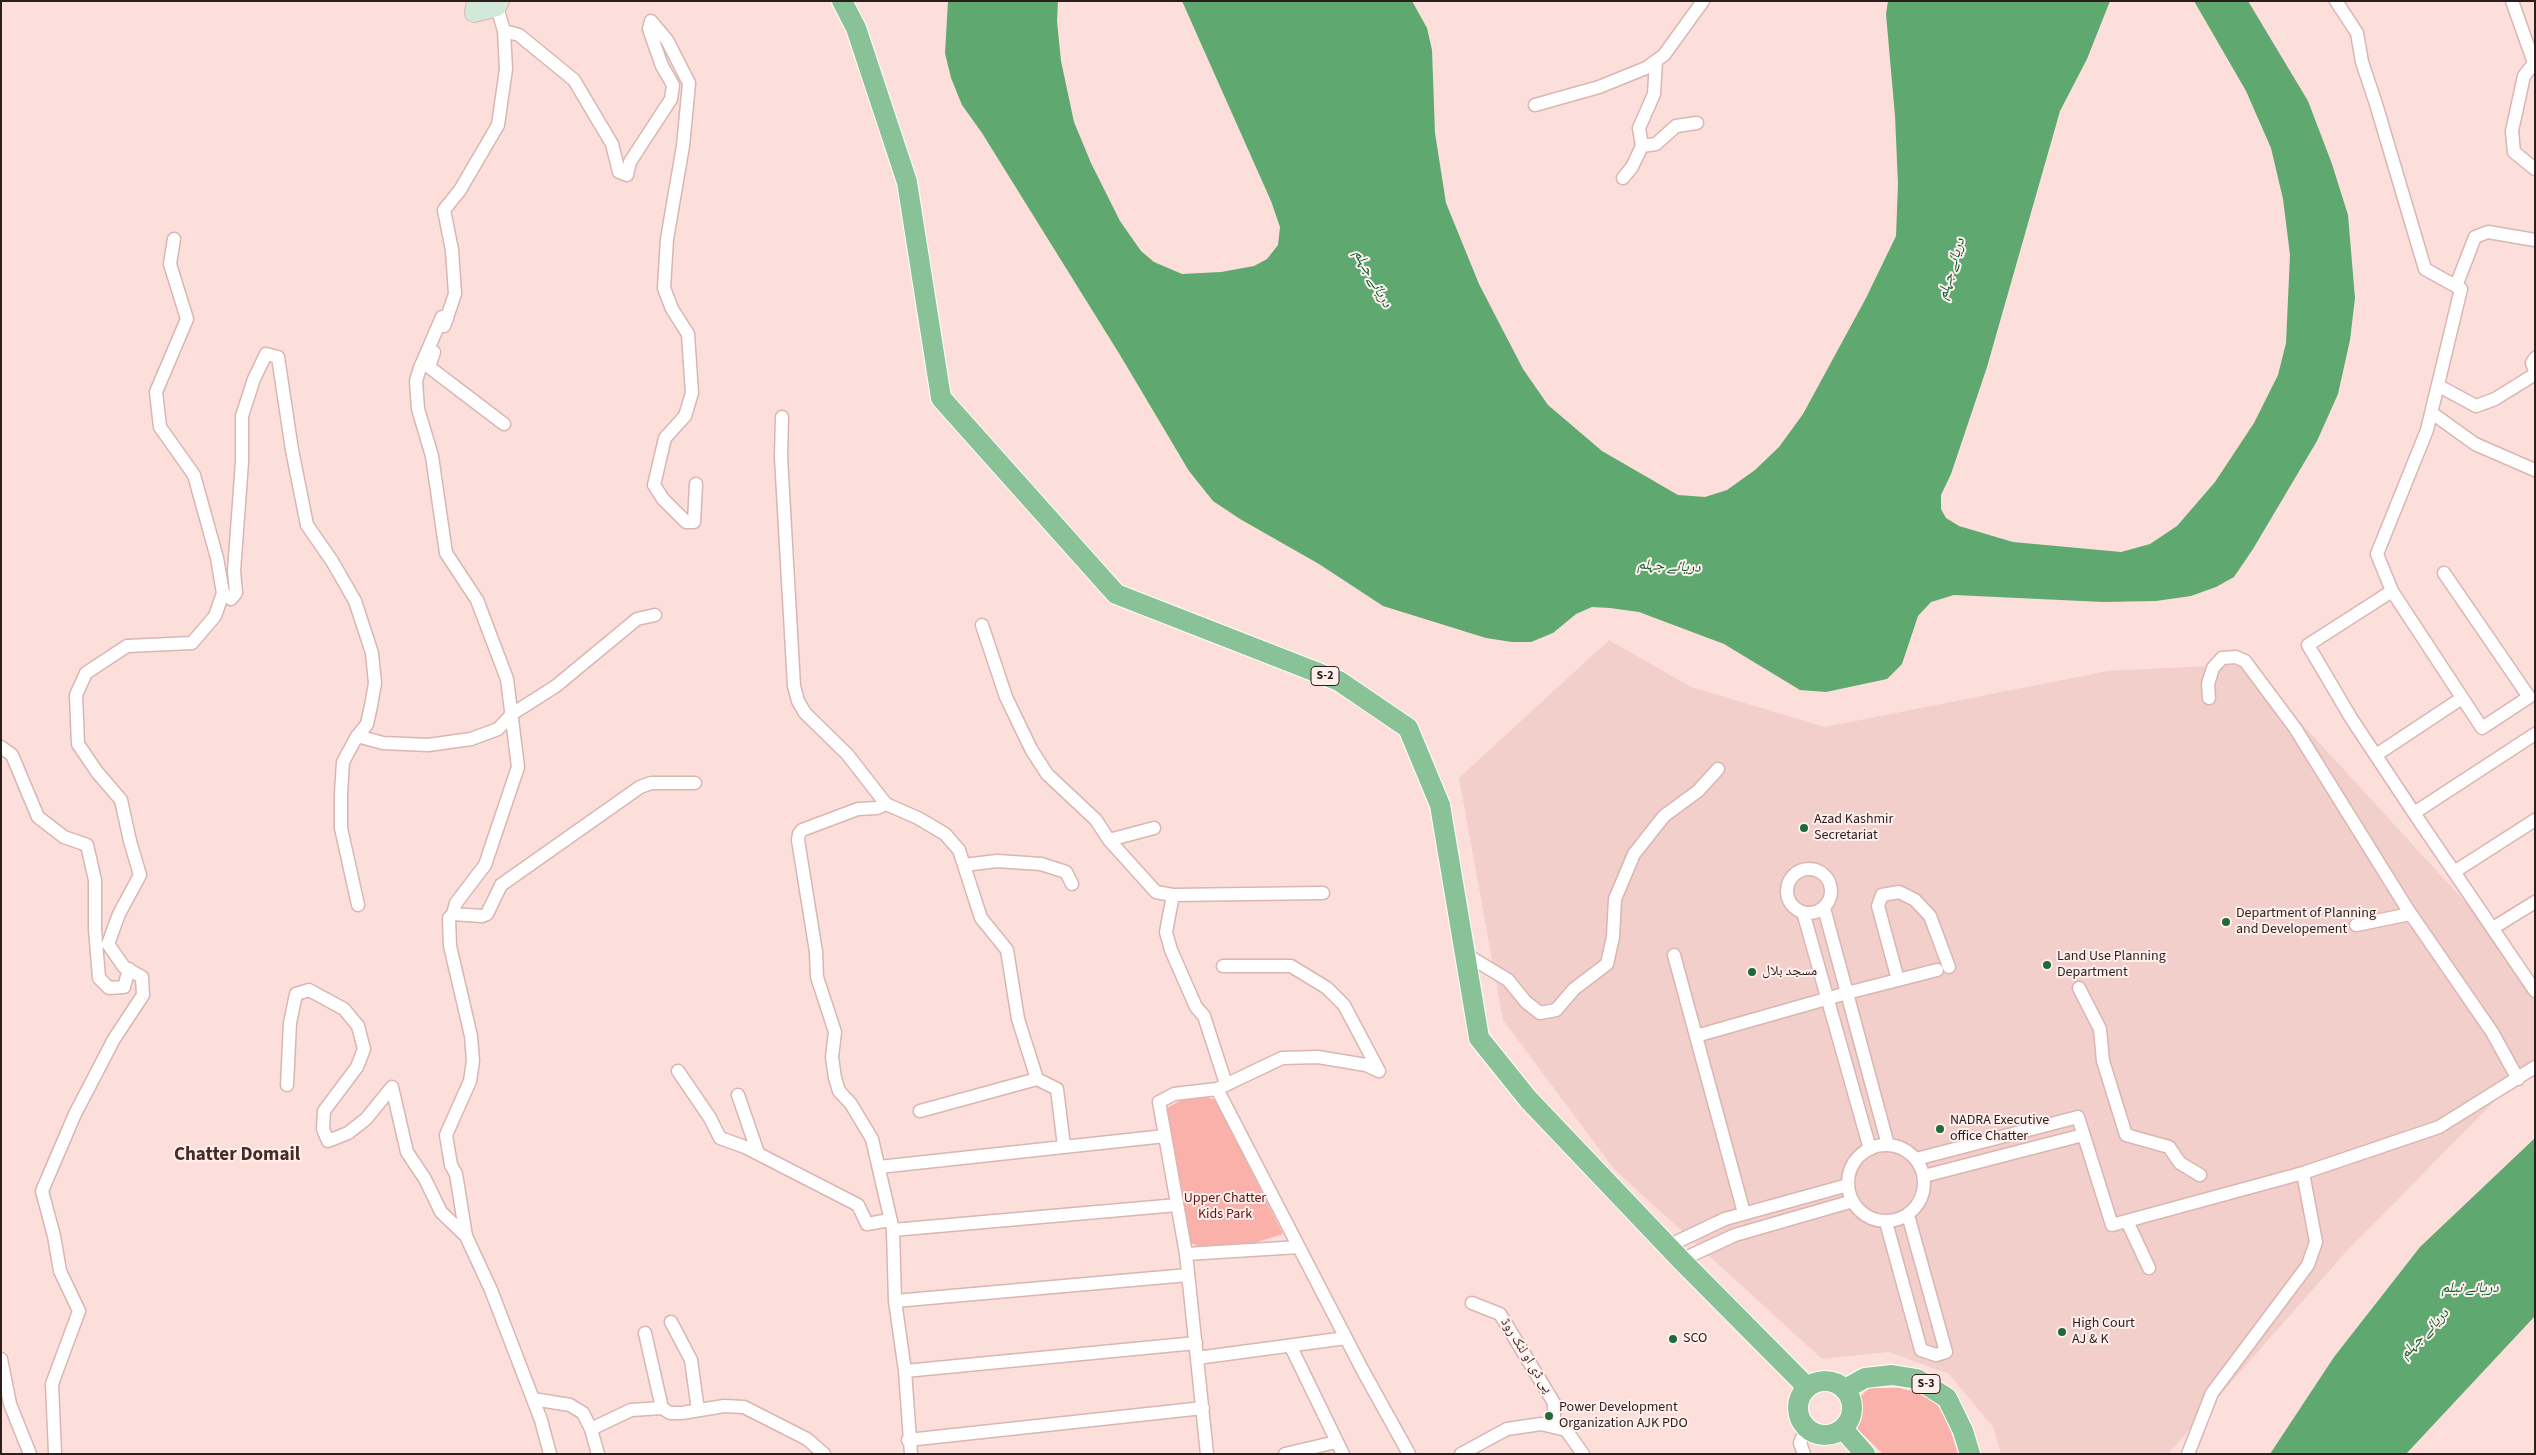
<!DOCTYPE html>
<meta charset="utf-8">
<style>
body{margin:0}
#map{position:relative;width:2536px;height:1455px;overflow:hidden;background:#fcdfdb;font-family:"Source Sans 3",sans-serif}
canvas{display:block}
.frame{position:absolute;inset:0;border:2px solid #2b1e1d;pointer-events:none}
</style>
<div id="map">
<canvas width="2536" height="1455"></canvas>
<div class="frame"></div>
</div>
<script>
const ctx = document.querySelector('canvas').getContext('2d');
ctx.lineJoin = 'round';
function fillPath(path, color) { ctx.fillStyle = color; ctx.fill(path, 'evenodd'); }
const shape = rows => new Path2D(rows.map(r => 'M' + r).join(''));
function strokePath(path, color, width, dash) { ctx.strokeStyle = color; ctx.lineWidth = width; ctx.lineCap = dash ? 'butt' : 'round'; ctx.setLineDash(dash || []); ctx.stroke(path); }
function drawText(font, color, halo, rows, align = 'center') {
  ctx.font = font + ' "Source Sans 3","Noto Naskh Arabic",sans-serif'; ctx.lineWidth = 4; ctx.setLineDash([]); ctx.textBaseline = 'middle'; ctx.strokeStyle = halo; ctx.fillStyle = color; for (const [text, x, y, turn = 0] of rows) {
    ctx.save(); ctx.translate(x, y); ctx.rotate((+turn || 0) * Math.PI / 180); ctx.textAlign = isNaN(turn) ? turn : align; if (halo) ctx.strokeText(text, 0, 0); ctx.fillText(text, 0, 0); ctx.restore();
  }
}
fillPath(shape([
 [1609,640,1691,687,1825,727,2108,671,2247,664,2535,978,2535,1060,2344,1254,2168,1454,2001,1454,1993,1427,1949,1374,1889,1352,1822,1359,1615,1170,1503,1020,1459,778]
]), '#f2cfcb');
fillPath(shape([
 [1203,1096,1215,1100,1283,1234,1238,1248,1200,1247,1191,1243,1167,1108,1187,1097],
 [1869,1388,1899,1388,1928,1395,1945,1413,1958,1454,1883,1454,1843,1415]
]), '#fab1a9');
fillPath(shape([
 [948,1,1058,1,1057,21,1061,61,1074,122,1091,163,1120,221,1141,251,1154,262,1182,274,1221,272,1254,266,1267,259,1278,245,1280,227,1271,201,1182,1,1412,1,1427,28,1432,50,1435,133,1446,203,1479,284,1523,369,1548,405,1602,451,1678,495,1705,497,1727,490,1755,470,1779,447,1803,414,1866,298,1896,236,1898,184,1895,116,1886,14,1888,1,2110,1,2087,59,2060,111,1987,367,1951,474,1941,495,1941,509,1946,518,1959,526,2013,542,2121,552,2150,544,2177,526,2215,482,2254,423,2278,375,2286,343,2290,255,2283,199,2271,148,2246,91,2194,1,2248,1,2308,101,2332,164,2348,215,2355,298,2350,340,2338,394,2317,441,2253,549,2234,577,2216,587,2191,596,2156,601,2103,602,1954,595,1931,602,1918,616,1902,664,1887,679,1826,692,1800,690,1724,644,1639,612,1610,608,1592,607,1576,614,1553,633,1531,642,1512,642,1486,638,1383,606,1319,564,1240,519,1213,501,1189,471,1120,355,982,133,962,105,951,78,945,53],
 [2535,1138,2535,1316,2406,1454,2270,1454,2334,1357,2420,1247]
]), '#5fa971');
const minor = shape([
 [2336,1,2357,33,2362,62,2376,104,2425,269,2461,289,2427,430,2377,554,2392,591,2308,645,2351,718,2414,813,2535,991],
 [2512,1,2534,63,2524,76,2512,131,2514,152,2535,169],
 [497,7,504,31,519,35,574,80,612,144,619,172,627,175,630,162,671,99,673,85,662,66,649,29,651,21,667,40,689,83,683,146,667,239,664,288,672,309,688,334,692,393,685,416,665,438,654,485,663,499,686,522,694,522,696,484],
 [1535,105,1599,87,1646,68,1664,55,1703,1],
 [1642,146,1656,144,1676,126,1697,123],
 [1623,178,1632,167,1642,146,1639,128,1654,94,1656,61],
 [2456,286,2475,237,2488,232,2535,240],
 [447,319,442,317,420,368,416,381,418,409,432,456,446,553,477,600,507,679,518,767,485,865,456,903,453,914],
 [444,326,455,294,452,250,444,210,460,190,498,125,506,69,504,31],
 [434,352,429,367,504,424],
 [2535,358,2532,363,2535,371],
 [2439,386,2476,406,2495,399,2535,374],
 [2432,413,2475,444,2535,470],
 [782,417,781,457,794,686,798,701,805,713,847,754,886,804,918,818,945,834,959,850,981,918,1007,950,1018,1019,1037,1079],
 [2392,591,2482,728,2529,697,2444,573],
 [223,593,231,599,236,593,234,571,242,462,242,416,254,379,266,354,278,357,292,450,307,525,332,561,355,601,372,653,375,683,371,706,367,724,356,738,343,762,341,794,341,828,358,905],
 [982,625,1006,697,1031,749,1047,774,1096,820,1109,840,1154,828],
 [2209,698,2208,684,2213,668,2222,658,2236,657,2245,661,2295,728,2408,910,2492,1032,2518,1079],
 [357,736,383,743,428,745,471,739,498,729,512,714,556,686,637,619,655,615],
 [1,747,12,755,38,817,64,837,87,845,95,880,95,929,99,978,109,988,124,987,129,969],
 [2376,755,2462,698],
 [886,804,877,808,858,809,802,830,799,834,798,840,816,952,817,977,835,1032,832,1057,835,1078,839,1091,851,1104,872,1139,893,1230,895,1301,905,1371,911,1454],
 [2414,813,2535,734],
 [1109,840,1156,892,1173,895],
 [964,865,997,861,1041,864,1066,872,1072,884],
 '1787 891a22 22 0 1 1 44 0a22 22 0 1 1-44 0Z',
 [2454,872,2535,820],
 [1824,908,1888,1145],
 [1803,912,1870,1149],
 [2356,925,2410,914],
 [2493,928,2535,902],
 [1465,954,1508,980,1526,1002,1540,1013,1556,1010,1574,989,1607,964,1613,937,1615,899,1634,854,1664,816,1698,791,1718,769],
 [1674,955,1744,1213],
 [1223,966,1291,966,1327,988,1344,1005,1379,1071],
 [1898,980,1878,906,1882,895,1899,892,1915,900,1930,916,1949,967],
 [2079,988,2100,1029,2103,1061,2126,1135,2169,1147,2180,1163,2200,1175],
 [1696,1036,1847,993,1937,970],
 [678,1071,710,1118,720,1138,745,1147,858,1205,867,1224,890,1220],
 [1379,1071,1366,1065,1318,1057,1282,1058,1217,1089,1362,1369,1409,1454],
 [1226,1084,1204,1016,1196,1007,1171,950,1166,932,1173,895,1323,893],
 [287,1085,290,1023,296,994,309,990,344,1009,358,1026,364,1049,357,1067,324,1111,323,1129,328,1141,348,1133,366,1119,392,1087,407,1152,425,1179,441,1212,466,1236,491,1290,541,1420,550,1454],
 [738,1095,758,1153],
 [920,1111,1037,1079,1057,1089,1064,1146],
 '1848 1183a38 38 0 1 1 76 0a38 38 0 1 1-76 0Z',
 [1916,1159,2078,1117,2112,1225,2303,1173,2439,1127,2535,1067],
 [879,1167,1165,1136],
 [1924,1176,2083,1135],
 [2127,1221,2149,1268],
 [1886,1222,1921,1350,1936,1355,1946,1352,1908,1215],
 [893,1230,1177,1205],
 [466,1236,456,1174,451,1165,446,1135,470,1081,473,1061,471,1036,450,946,449,918,453,914,482,916,487,914,501,885,640,787,651,783,695,783],
 [1668,1246,1725,1219,1848,1185],
 [1186,1254,1299,1247],
 [1681,1260,1735,1235,1853,1201],
 [895,1301,1188,1275],
 [1472,1303,1500,1314,1554,1403,1554,1427],
 [671,1322,691,1360,698,1410],
 [645,1333,662,1408],
 [1291,1347,1343,1454],
 [1197,1358,1346,1338],
 [1,1359,10,1404,30,1454],
 [905,1371,1196,1343],
 [533,1399,570,1405,583,1413,591,1429,598,1454],
 [591,1429,631,1410,662,1408,670,1413,682,1413,724,1406,744,1407,807,1439,824,1454],
 [908,1440,1203,1408],
 [55,1453,52,1384,79,1311,60,1271,54,1236,42,1191,75,1114,114,1039,143,995,142,977,124,967,108,944,119,914,140,875,130,841,121,800,97,772,78,744,76,695,86,673,127,646,192,643,215,616,223,593,217,558,194,475,160,427,156,392,187,319,170,264,174,239],
 [1207,1454,1186,1254,1159,1102,1174,1094,1217,1089],
 [1285,1454,1336,1442],
 [1461,1454,1507,1429,1541,1424,1566,1430,1583,1454],
 [1804,1454,1800,1443,1806,1428],
 [2188,1454,2212,1393,2308,1265,2316,1242,2303,1173]
]);
const secondary = shape([
 [476,1,474,13,497,7,500,1]
]);
const trunk = shape([
 [842,1,856,28,907,182,941,398,1116,594,1339,681,1408,728,1440,805,1479,1038,1528,1099,1681,1260,1807,1387],
 '1798 1408a27 27 0 1 1 54 0a27 27 0 1 1-54 0Z',
 [1845,1389,1865,1378,1892,1375,1917,1379,1947,1398,1963,1431,1970,1454],
 [1843,1429,1865,1454]
]);
strokePath(minor, '#d9b6b2', 15);
strokePath(secondary, '#d9b6b2', 20);
strokePath(trunk, '#fff', 22);
strokePath(minor, '#fff', 12);
strokePath(secondary, '#d2e8d8', 18);
strokePath(trunk, '#88c296', 20);
for (const [x, y, r, color] of [
 [1804,828,5,"#206a38"],
 [2226,922,5,"#206a38"],
 [2047,965,5,"#206a38"],
 [1752,972,5,"#206a38"],
 [1940,1129,5,"#206a38"],
 [2062,1332,5,"#206a38"],
 [1673,1339,5,"#206a38"],
 [1549,1416,5,"#206a38"]
]) { const dot = new Path2D(); dot.arc(x, y, r, 0, 2 * Math.PI); ctx.fillStyle = color; ctx.fill(dot); strokePath(dot, '#fff0ee', 2); }
for (const [x, y, w] of [
 [1325,676,28],
 [1926,1384,28]
]) { const box = new Path2D(); box.roundRect(x - w / 2, y - 9.5, w, 19, 4); ctx.fillStyle = '#fff0ee'; ctx.fill(box); strokePath(box, '#2b1e1d', 1); }
drawText('bold 12px', '#2b1e1d', null, [
 ["S-2",1325,676],
 ["S-3",1926,1384]
]);
drawText('14px', '#2b1e1d', '#fff0ee', [
 ["Azad Kashmir",1814,820],
 ["Secretariat",1814,836],
 ["Department of Planning",2236,914],
 ["and Developement",2236,930],
 ["Land Use Planning",2057,957],
 ["Department",2057,973],
 ["مسجد بلال",1762,972],
 ["NADRA Executive",1950,1121],
 ["office Chatter",1950,1137],
 ["High Court",2072,1324],
 ["AJ & K",2072,1340],
 ["SCO",1683,1339],
 ["Power Development",1559,1408],
 ["Organization AJK PDO",1559,1424]
], 'left');
drawText('14px', '#621213', '#fff0ee', [
 ["Upper Chatter",1225,1199],
 ["Kids Park",1225,1215]
]);
drawText('14px', '#2b1e1d', '#fff0ee', [
 ["پی ڈی او لنک روڈ",1526,1356,58]
]);
drawText('italic 15px', '#055e2a', '#fff0ee', [
 ["دریائے جہلم",1952,269,-73],
 ["دریائے جہلم",1372,279,61],
 ["دریائے جہلم",1669,567,3],
 ["دریائے نیلم",2470,1289],
 ["دریائے جہلم",2425,1334,-46]
]);
drawText('bold 19px', '#462b28', '#fff0ee', [
 ["Chatter Domail",237,1156]
]);
</script>
